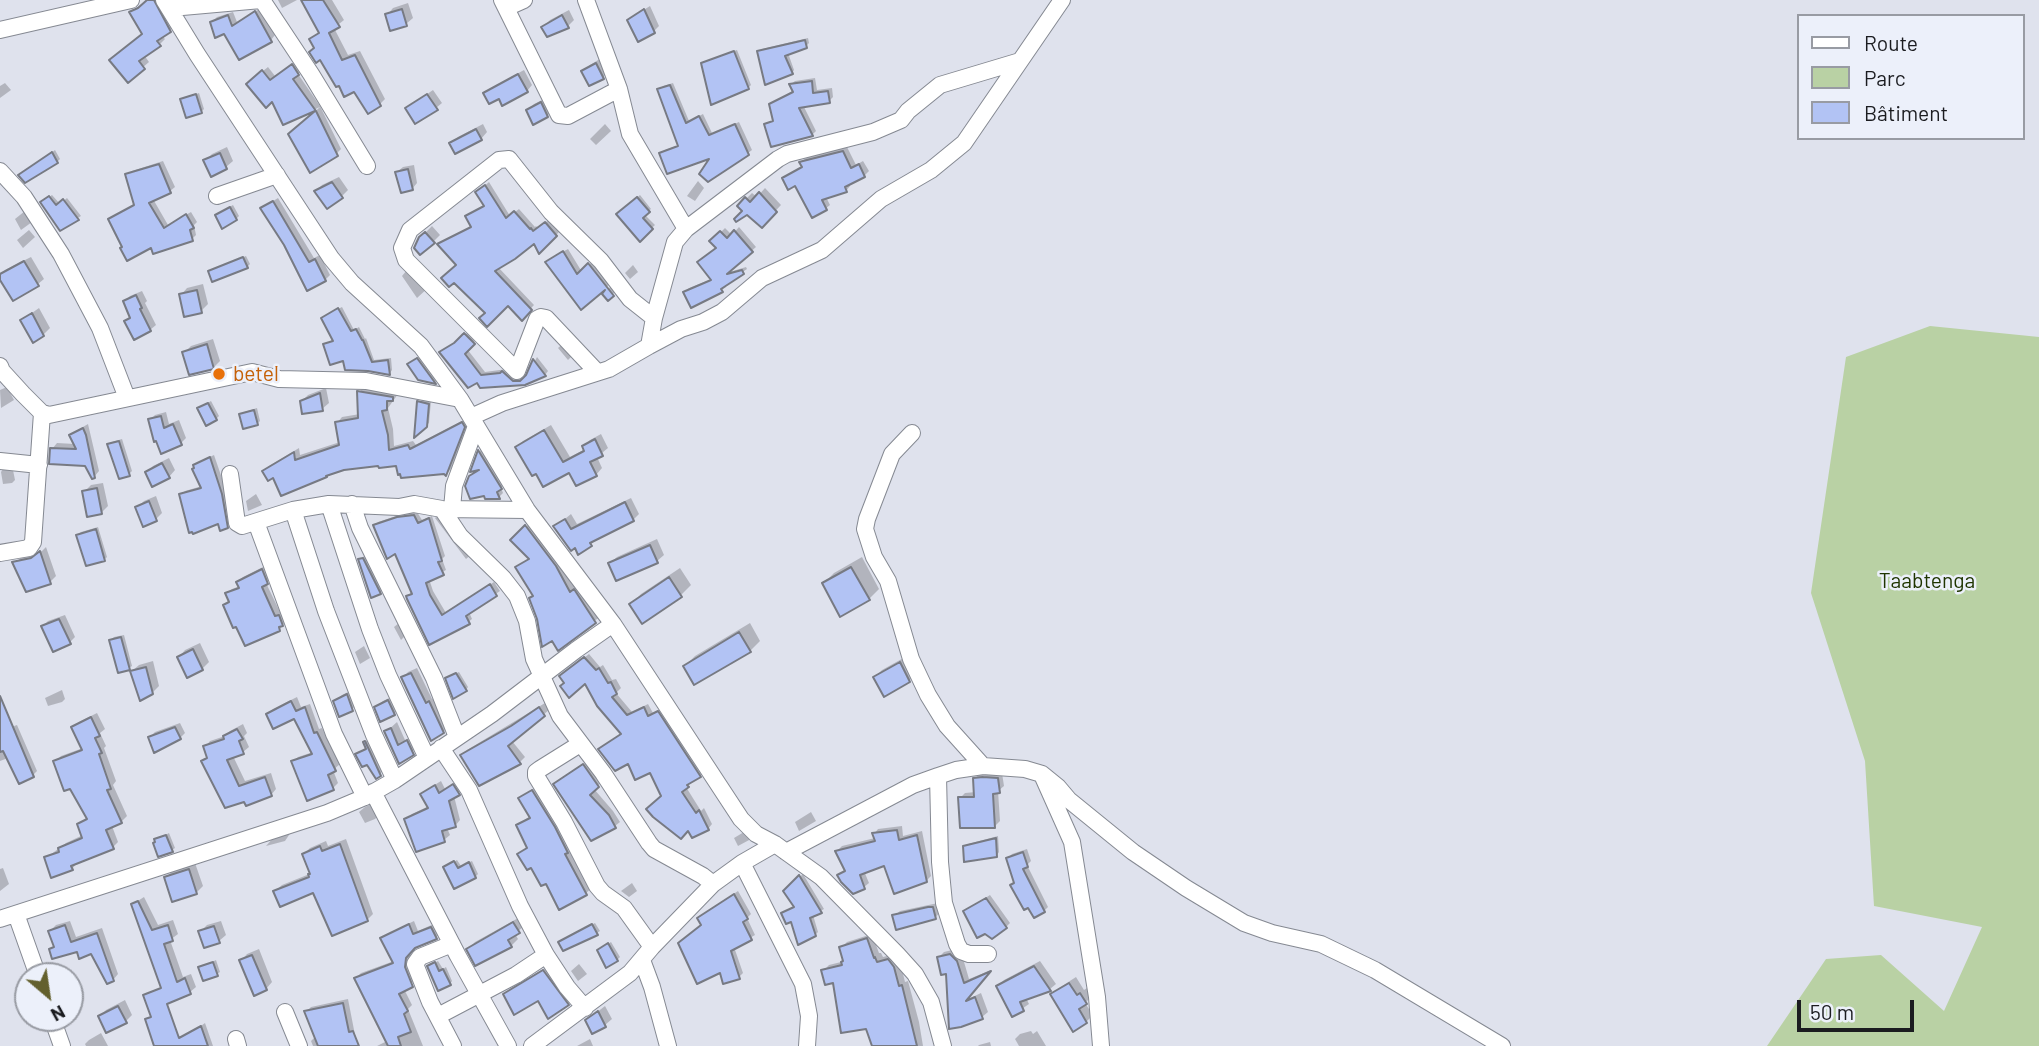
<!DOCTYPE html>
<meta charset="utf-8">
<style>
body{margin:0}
#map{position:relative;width:2039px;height:1046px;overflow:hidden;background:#dfe2ed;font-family:Barlow,sans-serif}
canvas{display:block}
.legend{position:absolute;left:1797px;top:14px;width:228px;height:126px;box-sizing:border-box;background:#ecf0fa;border:2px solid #989ba3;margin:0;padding:9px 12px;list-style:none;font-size:21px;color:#1b1c20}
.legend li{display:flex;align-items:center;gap:14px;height:35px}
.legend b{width:35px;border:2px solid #989ba3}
.north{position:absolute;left:14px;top:962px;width:70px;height:70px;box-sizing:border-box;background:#ecf0fa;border:2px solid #989ba3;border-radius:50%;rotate:151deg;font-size:19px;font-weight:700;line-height:28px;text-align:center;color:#1b1c20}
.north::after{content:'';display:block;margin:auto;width:24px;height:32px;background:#63602d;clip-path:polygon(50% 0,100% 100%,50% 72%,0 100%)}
.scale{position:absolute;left:1797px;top:1000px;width:117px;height:32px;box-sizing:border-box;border:4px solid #1b1c20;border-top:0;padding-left:9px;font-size:21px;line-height:24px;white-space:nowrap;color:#1b1c20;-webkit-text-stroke:5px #ecf0fa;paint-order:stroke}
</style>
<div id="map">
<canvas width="2039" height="1046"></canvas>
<ul class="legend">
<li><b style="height:9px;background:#fff"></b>Route</li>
<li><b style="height:19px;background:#b9d1a4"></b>Parc</li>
<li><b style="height:19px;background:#b2c3f4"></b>Bâtiment</li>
</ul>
<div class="north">N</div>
<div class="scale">50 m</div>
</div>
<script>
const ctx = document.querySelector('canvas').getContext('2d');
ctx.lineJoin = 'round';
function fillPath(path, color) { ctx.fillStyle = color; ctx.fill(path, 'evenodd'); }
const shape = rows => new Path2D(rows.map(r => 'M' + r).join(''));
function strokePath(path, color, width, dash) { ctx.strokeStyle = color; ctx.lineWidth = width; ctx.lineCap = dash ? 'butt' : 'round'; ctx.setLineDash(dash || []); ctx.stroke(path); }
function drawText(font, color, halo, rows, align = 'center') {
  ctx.font = font + ' Barlow,sans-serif'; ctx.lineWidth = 5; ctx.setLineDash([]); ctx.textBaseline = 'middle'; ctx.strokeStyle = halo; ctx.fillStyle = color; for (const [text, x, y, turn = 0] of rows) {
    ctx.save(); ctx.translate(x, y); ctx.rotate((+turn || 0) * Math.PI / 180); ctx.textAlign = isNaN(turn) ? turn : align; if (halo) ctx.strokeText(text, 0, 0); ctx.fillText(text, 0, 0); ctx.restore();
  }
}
fillPath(shape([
 [1930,326,2039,337,2039,1046,1767,1046,1826,959,1881,955,1944,1011,1982,927,1874,906,1865,761,1811,593,1846,357]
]), '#b9d1a4');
fillPath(shape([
 [147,0,160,0,176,25,162,36,165,39,159,45,144,55,149,62,128,80,143,33,131,12],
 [278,0,297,0,282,8],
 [303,0,332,0,344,20,334,28,348,55,360,51,385,99,380,104,355,90,316,48,311,39,320,31],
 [408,3,413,18,406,24,387,15,393,8],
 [650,6,659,26,654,31,634,16],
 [261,8,275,35,271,40,225,32,212,22,217,17,233,12,237,22],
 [569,10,574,20,568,26,543,27,550,20],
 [808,38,809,43,806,46,788,53,794,70,792,73,759,51,762,49],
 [737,50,751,85,748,88,703,64,706,61],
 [603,57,610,70,603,77,583,71,590,65],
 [297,61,303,69,298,74,320,106,341,149,336,154,295,130,320,107,284,123,273,99,253,79,268,67,275,76],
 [524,70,532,85,527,91,499,97,485,93,491,88],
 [815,78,817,90,832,88,833,97,829,101,803,105,816,131,812,135,766,124,775,119,771,104,794,90,791,84,795,81],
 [5,83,11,90,0,98,0,86],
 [673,83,689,121,703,114,712,133,739,122,752,150,748,153,713,155,661,153,665,150,679,145,659,90,663,86],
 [433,90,442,103,436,108,407,108],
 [199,93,204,109,201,112,182,100],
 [548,97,554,109,547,116,528,110,534,104],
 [483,124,487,132,481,139,451,144,458,137],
 [605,124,611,131,596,145,590,139],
 [227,147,233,161,226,167,212,174,205,161,212,154],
 [847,147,856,165,863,161,869,171,864,176,849,183,850,186,846,191,826,197,830,205,825,209,796,184,784,178,803,166,801,162,806,158],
 [55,150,60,159,57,162,23,173],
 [163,161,175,187,170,191,153,199,168,225,191,212,197,222,194,225,196,235,192,239,152,246,124,246,110,220,136,204,127,175,132,171],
 [414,165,417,183,412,189,397,172,403,167],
 [339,177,348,190,342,196,316,191,322,185],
 [698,181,704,188,695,201,687,196],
 [489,182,510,216,519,209,535,227,536,226,538,228,550,219,560,231,540,251,534,241,498,267,534,305,522,318,508,303,487,313,458,265,440,244,472,226,467,216,485,205,482,188],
 [765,188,781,205,762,225,739,206,752,193,757,197],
 [52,195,60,204,67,198,81,216,60,229,45,200],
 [640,195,651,209,644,214,655,225,640,239,618,214],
 [278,198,314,258,320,255,330,275,325,280,286,244,262,208],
 [233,205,239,216,236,219,220,212],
 [25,211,32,222,21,230,15,219],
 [432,226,440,235,433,242,420,238],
 [739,227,756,247,726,273,746,267,747,269,725,284,726,287,722,290,685,292,689,288,712,279,718,247,712,241,725,228,732,235],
 [29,230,35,237,23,248,17,240],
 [568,249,582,272,593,261,617,290,608,299,604,294,612,285,611,283,582,308,551,258],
 [246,256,250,264,247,267,210,272,213,269],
 [31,257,44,279,38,284,14,299,0,275,5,270],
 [633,265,638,272,630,279,625,273],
 [407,270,429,287,417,298,402,276],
 [203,284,208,304,201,311,181,295,187,288],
 [142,291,147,301,145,303,156,325,150,330,126,321,131,316,125,301,130,296],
 [342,307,354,330,359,327,365,339,366,338,374,360,391,358,392,370,390,373,345,359,325,344,334,339,326,315],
 [39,308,50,328,43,335,22,320],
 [469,331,477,339,467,349,485,372,507,369,517,378,525,378,528,375,537,357,548,371,545,375,525,383,478,381,468,386,460,340],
 [213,339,220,361,213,368,184,353,191,346],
 [566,341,576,352,568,360,558,348],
 [424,352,441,376,435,382,419,379,409,364],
 [7,387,14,400,1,408,0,390],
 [364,387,398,394,388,408,393,429,394,446,413,441,416,445,468,418,469,421,451,469,446,474,397,465,380,464,274,476,264,471,269,466,299,448,300,455,340,442,337,423,342,417,360,414,359,392],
 [326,388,329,403,322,409,302,401,308,395],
 [422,400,431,401,429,423,416,434,419,402],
 [211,401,219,416,216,419,202,406],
 [257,408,260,421,257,424,241,415,244,412],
 [166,412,169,424,179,420,186,438,181,443,150,420,155,415],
 [88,424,99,471,94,477,86,464,52,449,57,443,75,444,71,436,76,431],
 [551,425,570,457,585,449,584,446,590,440,601,434,608,448,597,457,602,468,596,475,570,470,537,471,517,447,523,441],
 [122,439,132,471,129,474,109,445,112,442],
 [483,447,505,483,501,488,503,493,499,497,470,477,478,469,473,470,480,451],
 [214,455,226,490,231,522,227,526,181,495,185,491,202,486,195,465,199,462],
 [169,458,175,470,169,477,147,473,153,466],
 [3,469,13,470,15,480,12,483,3,484,1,472],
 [103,483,108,506,101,513,84,492,91,485],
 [256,494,262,505,248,511,246,501],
 [156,496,162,513,156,519,137,508,144,501],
 [631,498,639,514,633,520,597,538,591,544,555,527,571,514,577,524],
 [417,512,422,520,432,516,445,556,442,559,446,570,429,579,433,591,446,613,494,582,500,591,469,612,472,619,468,622,430,643,408,596,411,593,396,551,375,526,378,522,402,514],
 [441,512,472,554,466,559,435,518],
 [532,521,601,616,559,648,535,595,517,568,530,557,513,540],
 [98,527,107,557,105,559,78,535,81,532],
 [657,539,664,555,657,561,610,563,617,557],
 [46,547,56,576,50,582,17,562,23,555,42,551],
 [366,554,385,587,380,593,360,560],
 [862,557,879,589,869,599,824,583,834,573],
 [267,565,271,578,266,583,280,612,284,611,287,620,279,630,226,605,230,600,227,593,232,589,240,586,238,582,243,577],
 [680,568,691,585,681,595,631,605,641,594],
 [65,615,75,637,70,642,43,626,48,621],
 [399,623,405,636,401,640,394,627],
 [750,623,760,641,750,651,685,666,695,656],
 [124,635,132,666,129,668,111,640,114,637],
 [200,643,209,662,202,669,179,657,185,650],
 [364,646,370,658,360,664,355,652],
 [589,654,600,667,603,665,612,680,616,679,621,688,616,693,632,712,648,704,653,713,662,708,704,772,686,787,701,811,704,808,712,824,708,829,663,796,651,771,586,682,566,683,566,672],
 [907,656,916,674,909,681,875,677,882,670],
 [153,661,159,686,152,693,132,671,139,665],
 [417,668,432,699,435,697,449,727,443,732,403,678,408,672],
 [459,672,468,687,466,690,450,676],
 [354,689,359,703,352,709,335,702,342,695],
 [62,690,65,699,62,702,48,706,45,698],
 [395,695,401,707,394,714,376,707,383,701],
 [297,697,301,707,310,704,319,729,322,728,340,764,333,770,338,783,333,788,293,762,298,757,313,752,294,717,268,714,273,709],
 [545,703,549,710,512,741,525,757,520,762,480,784,462,756,467,750],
 [97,713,105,729,100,733,106,746,104,748,116,781,113,785,127,816,121,822,112,826,118,842,113,847,77,863,72,869,46,858,66,843,83,835,79,824,88,817,55,762,61,756,83,748,73,727,79,722],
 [397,722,405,740,414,735,419,746,400,762,386,732],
 [180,723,185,733,180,738,150,737,155,732],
 [243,724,247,733,244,736,249,747,243,752,233,756,245,781,271,773,276,789,271,795,247,803,203,761,208,756,205,747,210,741,225,736,230,731],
 [17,725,37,771,33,775,8,758,0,761,0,731],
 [368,739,383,771,376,777,368,762,358,754,368,748,365,742],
 [588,761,603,781,594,789,613,811,620,822,615,826,555,784],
 [1002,773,1004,786,998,791,1000,821,995,826,960,798,965,793,976,792,974,779,980,774],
 [459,780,464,788,454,796,460,820,455,826,447,828,450,835,444,840,406,820,412,814,429,806,422,794,428,789,441,781,445,789],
 [538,785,592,888,586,893,560,907,547,881,520,854,528,846,518,825,530,816,520,798],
 [375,802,380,814,375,819,365,823,359,812,365,807],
 [811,812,816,821,799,831,795,822],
 [902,826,903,836,922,831,931,876,926,881,885,864,864,871,869,883,864,887,839,875,847,869,837,851,842,846,875,838,874,834,878,829],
 [291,832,285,841,266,846,273,838],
 [744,832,751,839,738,846,734,838],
 [169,833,175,848,172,850,156,840],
 [998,836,999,852,997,855,965,847,968,844],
 [346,839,373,914,367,920,313,891,275,891,282,885,312,873,304,854,310,848,326,841,328,846],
 [1027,849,1031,861,1027,865,1048,907,1044,911,1015,882,1008,858,1012,854],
 [457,860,461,866,472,861,478,874,475,877,445,867],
 [195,863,203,886,196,893,166,877,173,871],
 [3,868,9,884,0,891,0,869],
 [803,874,824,909,813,915,818,932,815,935,783,913,796,906,785,891],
 [632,883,637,891,629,897,621,891],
 [738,891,751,914,747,918,755,935,734,947,743,973,739,977,703,924,703,914],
 [990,895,1010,923,1006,927,965,911],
 [144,897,158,925,173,920,178,934,170,940,183,977,191,974,196,987,190,992,168,1001,133,904],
 [938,903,940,912,935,918,894,916,900,911],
 [520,917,525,925,515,934,518,939,511,946,468,949,475,942],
 [70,921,76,937,102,928,118,974,113,980,92,952,78,950,51,950,55,945,50,931,56,925],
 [221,921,226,935,219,941,200,932,207,925],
 [414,921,418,931,436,923,441,933,436,937,416,946,411,951,409,962,416,980,404,989,412,1005,408,1009,423,1046,377,1046,387,1041,356,978,361,973,394,961,382,939,387,934],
 [595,923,600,931,597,933,564,949,560,942,563,939],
 [872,934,879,953,881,953,883,957,894,954,900,961,905,982,908,981,919,1022,923,1046,874,1046,867,1027,835,980,823,971,829,965,845,961,841,948,847,942],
 [611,942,620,957,617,960,602,948],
 [259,949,272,982,266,989,241,961,247,954],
 [956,949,962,955,969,979,991,970,966,1000,981,993,988,1012,982,1017,961,1026,947,972,938,958,944,952],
 [216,960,220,972,217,974,200,968],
 [438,961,443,969,446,967,452,981,450,984,429,966],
 [1040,961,1056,984,1050,989,1026,998,1029,1004,1013,1015,998,986,1004,980],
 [579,964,587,974,578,981,571,971],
 [550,965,574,998,568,1004,505,994,511,988],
 [1076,977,1084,990,1087,988,1092,996,1085,1003,1093,1015,1086,1022,1052,995,1059,988],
 [348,999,355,1035,345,1046,313,1046,311,1041,316,1036,306,1012,311,1007],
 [125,1000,132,1015,126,1021,100,1016,106,1010],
 [605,1006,612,1019,605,1025,593,1032,587,1020],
 [205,1023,213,1046,191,1046,188,1035],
 [1031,1031,1033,1034,1037,1031,1046,1046,1019,1046,1015,1039,1020,1034],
 [101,1033,108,1046,86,1046,85,1044,89,1040],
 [590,1039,593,1046,577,1046],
 [990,1042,991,1046,978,1046,979,1045]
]), '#0003');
const building = shape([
 [147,0,154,0,171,32,157,41,161,46,139,61,145,69,128,83,109,60,142,34,129,12,138,8,147,0],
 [301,0,323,0,340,27,329,33,342,60,355,55,381,106,368,114,354,92,344,97,339,86,336,87,320,60,316,63,309,52,314,48,309,39,319,33,301,0],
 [402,9,407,26,390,31,385,14,402,9],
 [644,9,655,33,638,42,627,20,644,9],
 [255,11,272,42,239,60,224,34,215,38,210,22,228,15,232,26,255,11],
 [562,15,569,28,547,37,541,27,562,15],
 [805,40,807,48,785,56,793,74,765,85,757,51,805,40],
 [734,51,749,89,711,105,701,63,734,51],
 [596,63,604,79,589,86,581,71,596,63],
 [292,64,299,75,293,79,316,111,338,156,310,173,288,134,315,111,283,125,272,102,266,108,246,84,262,70,270,80,292,64],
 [518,74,528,92,502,106,499,99,489,104,483,93,518,74],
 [812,81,813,93,828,91,830,103,799,108,813,136,771,147,764,124,773,121,769,104,793,92,789,84,812,81],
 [670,85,686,123,699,116,709,135,735,124,749,155,708,182,699,174,709,159,667,174,659,153,678,146,657,89,670,85],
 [196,94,202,113,186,118,180,99,196,94],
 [427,94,438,110,415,124,405,108,427,94],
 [541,102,548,117,533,125,526,110,541,102],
 [476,129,482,140,455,154,449,143,476,129],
 [843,151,851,168,859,164,865,177,845,187,847,192,822,200,827,210,812,218,795,186,788,190,782,178,802,167,799,162,843,151],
 [52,152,58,163,25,183,18,175,52,152],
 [220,153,227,169,211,177,203,160,220,153],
 [159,164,171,193,149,203,164,228,186,214,194,228,190,230,193,241,153,254,151,248,127,261,120,248,122,247,108,219,134,205,125,174,159,164],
 [408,169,413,190,401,193,395,172,408,169],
 [332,182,343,198,327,209,314,191,332,182],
 [485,185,506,218,514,211,530,229,531,228,533,231,545,222,557,236,539,254,534,244,515,259,495,271,532,310,522,321,508,306,487,327,479,318,485,313,454,283,449,287,441,278,456,265,437,244,471,227,465,216,484,206,475,192,485,185],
 [759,192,777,212,762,228,747,215,736,222,734,219,742,211,737,206,745,197,750,202,759,192],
 [49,196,56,205,63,199,79,220,60,231,40,202,49,196],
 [637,197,650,212,643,218,653,229,640,242,616,214,637,197],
 [273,201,309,262,315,259,326,281,307,291,284,245,260,208,273,201],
 [230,207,237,220,222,229,215,215,230,207],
 [734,230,753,252,727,274,742,270,744,274,721,289,723,292,691,308,683,292,711,280,697,262,716,248,709,241,720,231,727,238,734,230],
 [425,232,435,243,420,255,414,248,419,237,425,232],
 [563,251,577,274,588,263,614,296,608,301,602,294,605,290,581,310,545,262,563,251],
 [243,257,248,268,212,282,208,271,243,257],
 [24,261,39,286,13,301,0,280,0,274,24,261],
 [197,290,202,313,184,317,179,294,197,290],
 [136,295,142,308,140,309,151,331,134,340,124,321,130,318,123,301,136,295],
 [338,308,351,331,356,329,362,340,363,340,372,362,388,360,390,375,368,371,345,370,343,361,330,365,323,344,333,341,321,318,338,308],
 [32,313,44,336,33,343,20,320,32,313],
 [464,333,475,344,465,354,481,375,500,373,502,371,513,381,520,381,526,375,533,359,546,376,525,385,480,388,477,383,468,388,439,352,454,343,464,333],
 [207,344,214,369,189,375,182,352,207,344],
 [417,358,436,384,418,380,407,364,417,358],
 [357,391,393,397,393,401,387,401,387,410,382,411,388,435,389,450,408,445,410,449,462,422,465,427,446,476,444,474,401,478,400,474,398,475,396,466,379,468,378,466,344,470,326,476,327,477,281,496,273,478,268,481,262,471,294,452,295,460,339,445,335,422,358,418,357,391],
 [320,393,323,411,302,414,300,401,320,393],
 [417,401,429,404,427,427,414,438,417,401],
 [208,403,217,420,206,426,197,408,208,403],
 [254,410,258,425,243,429,239,414,254,410],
 [161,416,164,428,173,424,182,445,161,454,156,441,154,442,148,419,161,416],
 [83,428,86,435,95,478,92,479,85,466,49,464,50,448,76,449,69,435,83,428],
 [544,430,563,462,584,451,582,446,595,439,603,456,590,462,597,476,576,486,569,473,543,487,536,474,532,476,515,447,544,430],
 [119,441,130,476,119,479,107,444,119,441],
 [478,450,502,489,497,492,500,499,485,499,484,496,470,499,465,486,469,476,479,470,470,472,478,450],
 [210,457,222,494,228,528,220,531,218,524,193,534,192,532,189,533,179,494,201,488,192,469,194,468,193,465,210,457],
 [162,463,170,478,152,487,145,472,162,463],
 [97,488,102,514,87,517,82,491,97,488],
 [149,501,157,521,143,527,135,507,149,501],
 [625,502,634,521,590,543,592,546,578,555,575,548,571,551,553,526,565,519,571,529,625,502],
 [414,515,418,523,429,518,442,561,438,562,444,575,426,583,430,595,442,615,490,584,497,596,466,616,470,624,429,645,407,599,406,596,412,594,395,554,387,559,373,525,397,517,414,515],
 [525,525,556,566,570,592,574,589,596,623,558,651,552,641,542,647,537,619,529,598,533,596,515,567,529,559,510,540,525,525],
 [96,529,105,561,86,566,76,535,96,529],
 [650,545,658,563,616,581,608,563,650,545],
 [40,551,51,584,26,592,12,562,31,558,40,551],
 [363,558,381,594,371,598,358,559,363,558],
 [851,567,870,600,840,617,822,583,851,567],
 [262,569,268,584,262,587,275,616,279,615,283,626,279,627,280,631,245,646,236,627,233,628,223,605,229,602,225,593,239,588,236,582,262,569],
 [669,577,682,597,642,624,629,604,669,577],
 [59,619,71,644,53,652,41,626,59,619],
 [739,632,751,652,694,685,683,666,739,632],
 [121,637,130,670,118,673,109,640,121,637],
 [193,649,203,670,187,678,177,657,193,649],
 [584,657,596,670,599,668,608,683,611,682,617,694,612,697,627,715,644,707,648,716,658,711,701,777,687,785,689,787,682,792,696,813,699,810,709,830,692,838,688,831,681,839,653,817,646,809,661,796,650,773,635,780,628,764,615,771,598,749,621,734,597,706,585,684,569,698,560,686,564,683,559,676,584,657],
 [900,662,910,682,884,697,873,677,900,662],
 [146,667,153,694,140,701,130,671,146,667],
 [411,673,426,703,429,701,444,733,431,741,401,677,411,673],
 [456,673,467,691,453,699,445,678,456,673],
 [347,694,353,711,339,717,333,701,347,694],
 [0,696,34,777,19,784,3,751,0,752,0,696],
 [388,700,395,715,380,722,374,707,388,700],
 [291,701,296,711,305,707,314,733,317,732,336,771,328,775,334,790,307,801,291,761,312,754,294,719,273,729,266,714,291,701],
 [539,707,545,716,508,746,521,764,479,786,460,755,511,726,539,707],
 [91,717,100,736,95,738,102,753,99,754,111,789,107,790,122,823,106,830,114,849,71,866,73,870,51,878,44,857,59,852,58,848,82,838,77,824,87,819,70,789,64,791,53,761,82,750,71,727,91,717],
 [175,727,181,739,154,753,148,737,175,727],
 [391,728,398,745,407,740,414,755,399,764,384,731,391,728],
 [237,729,243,739,239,741,244,754,227,760,239,786,265,777,272,796,246,806,244,802,225,808,201,761,207,758,203,746,224,739,223,736,237,729],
 [365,741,381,776,376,779,367,765,362,767,355,754,366,749,363,742,365,741],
 [583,764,599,787,590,795,609,815,616,828,591,841,553,784,583,764],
 [983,777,998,778,1000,793,993,794,995,828,960,828,958,797,974,797,973,778,983,777],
 [453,784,460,795,449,801,456,827,442,831,445,842,416,852,404,819,428,808,420,794,435,785,439,793,453,784],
 [532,790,555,827,568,853,565,854,587,895,559,910,546,884,541,886,531,868,527,870,517,854,527,848,516,825,530,818,518,798,532,790],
 [897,830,899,840,917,835,927,882,894,894,884,866,860,875,865,889,853,894,841,882,837,875,845,871,835,851,875,841,872,833,897,830],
 [166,835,173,852,158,857,153,843,155,842,154,839,166,835],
 [996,838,997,857,964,862,963,846,996,838],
 [340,844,368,921,332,936,313,893,280,907,273,891,309,877,308,874,310,874,302,854,320,846,322,851,340,844],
 [1023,852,1028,867,1023,869,1045,912,1034,918,1028,908,1024,910,1010,885,1014,883,1006,858,1023,852],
 [454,861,458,868,469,862,476,878,454,889,443,867,454,861],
 [189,869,197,894,172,902,164,877,189,869],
 [799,875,822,913,810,918,816,936,798,945,791,922,786,924,781,913,794,907,783,891,799,875],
 [734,894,748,919,743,922,752,940,731,951,740,979,723,984,720,973,697,984,678,943,701,925,697,918,734,894],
 [986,898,1007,928,992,939,985,934,977,938,963,911,986,898],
 [138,901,152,930,168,925,173,941,164,944,177,982,185,978,191,994,167,1004,179,1038,201,1026,208,1046,154,1046,145,1019,151,1017,143,995,161,988,131,904,138,901],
 [928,907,933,907,936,919,896,930,892,915,928,907],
 [513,922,520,933,508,940,512,947,475,966,466,949,513,922],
 [409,924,413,934,431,927,437,939,415,948,406,958,405,967,413,987,399,994,408,1011,404,1014,411,1032,398,1037,401,1046,388,1046,354,978,393,963,380,938,409,924],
 [592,924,598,935,563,951,558,942,592,924],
 [65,925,71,942,97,933,114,981,107,984,91,954,79,959,77,952,52,959,49,949,54,947,48,931,65,925],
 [214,926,220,943,204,948,198,931,214,926],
 [867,938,874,958,875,957,877,962,888,959,894,967,899,986,902,985,917,1046,872,1046,866,1029,841,1033,833,983,825,985,821,970,842,965,841,962,843,961,839,947,867,938],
 [608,943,618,961,606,968,597,950,608,943],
 [950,954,957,961,964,983,991,971,966,1001,975,997,983,1019,961,1027,949,1029,946,974,941,975,937,957,950,954],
 [252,955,267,990,254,996,239,960,252,955],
 [213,962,218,976,203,981,198,967,213,962],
 [435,962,439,971,443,969,451,985,438,991,427,966,435,962],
 [1034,966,1051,991,1020,1002,1024,1011,1012,1017,996,986,1034,966],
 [543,970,569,1005,548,1019,538,1001,514,1015,503,994,543,970],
 [1069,983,1077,995,1080,993,1087,1004,1079,1009,1087,1023,1073,1032,1050,994,1069,983],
 [343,1003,349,1032,353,1031,359,1046,318,1046,304,1011,343,1003],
 [118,1006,127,1023,106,1033,98,1016,118,1006],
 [598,1011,606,1027,592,1034,585,1020,598,1011]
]);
fillPath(building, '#b2c3f4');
strokePath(building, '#777a83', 2);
const minor = shape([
 [164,0,197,54,331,258,352,283,421,346,460,399,527,510,613,624,741,819,756,834,775,844,821,877,897,954,915,974,931,1002,943,1046],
 [262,0,311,74,367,166],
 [502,0,559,115,568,116,619,89],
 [586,0,619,89,630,134,686,229],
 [171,8,261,0],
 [506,8,524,0],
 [0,30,131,0],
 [0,171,24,197,61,254,100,328,127,398],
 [217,196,277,175],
 [649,346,681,329,703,322,722,312,762,278,822,250,881,199,931,170,964,143,1062,0],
 [0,366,2,371,23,394,42,413,49,415,252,372,279,379,366,381,460,399],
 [597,372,546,318,541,317,537,319,517,371,406,260,402,248,410,230,499,160,509,159,551,212,601,261,630,299,654,318],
 [471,417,502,403,609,369,649,346,654,318,675,242,686,229,778,159,787,154,873,132,901,120,908,111,940,85,1020,61],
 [912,433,892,454,867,519,865,529,874,557,888,581,911,659,928,695,947,726,983,766],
 [0,461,39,465],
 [230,474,237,523,242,526,293,510,329,504,399,507,414,504,442,509,527,510],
 [329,504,370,629,388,675,427,758],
 [352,504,360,528,434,678,457,737],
 [442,509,460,536,503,578,517,596,527,621,534,659,560,716,603,773,649,843,654,849,703,876,713,884],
 [452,509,454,486,476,426],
 [293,510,326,611,374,735,395,780],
 [256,522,334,734,365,797],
 [0,553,29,548,33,542,42,413],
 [580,744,540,769,536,772,536,776,564,822,597,886,603,893,624,908,652,947],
 [441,748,469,790,520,906,546,955,567,987,585,1008],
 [938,776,940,862,944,903,957,944,961,951,969,954,988,954],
 [1043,777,1072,842,1097,997,1101,1046],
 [373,792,458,956,508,1046],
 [786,852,913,785,938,776,956,770,983,766,1025,769,1042,774,1058,787,1069,800,1133,852,1186,888,1244,923,1272,933,1321,944,1375,970,1502,1046],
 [742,863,803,984,809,1016,807,1046],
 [16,914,38,976],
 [0,919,327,813,365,797,395,780,492,714,576,650,613,624],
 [452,944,420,957,415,964,430,1002,453,1046],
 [642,960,652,987,668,1046],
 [285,1012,299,1046],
 [438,1016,516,975,546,955],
 [52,1018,62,1046],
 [236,1039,238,1046],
 [532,1046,630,973,652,947,713,884,742,863,775,844]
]);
strokePath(minor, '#858992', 18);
strokePath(minor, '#fff', 16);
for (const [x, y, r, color] of [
 [219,374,7,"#e8710a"]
]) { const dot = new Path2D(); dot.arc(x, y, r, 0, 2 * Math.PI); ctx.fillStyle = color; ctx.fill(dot); strokePath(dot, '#ecf0fa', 2.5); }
drawText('21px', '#c56008', '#ecf0fa', [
 ["betel",233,374]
], 'left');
drawText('21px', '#1f3500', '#ecf0fa', [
 ["Taabtenga",1927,581]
]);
</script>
